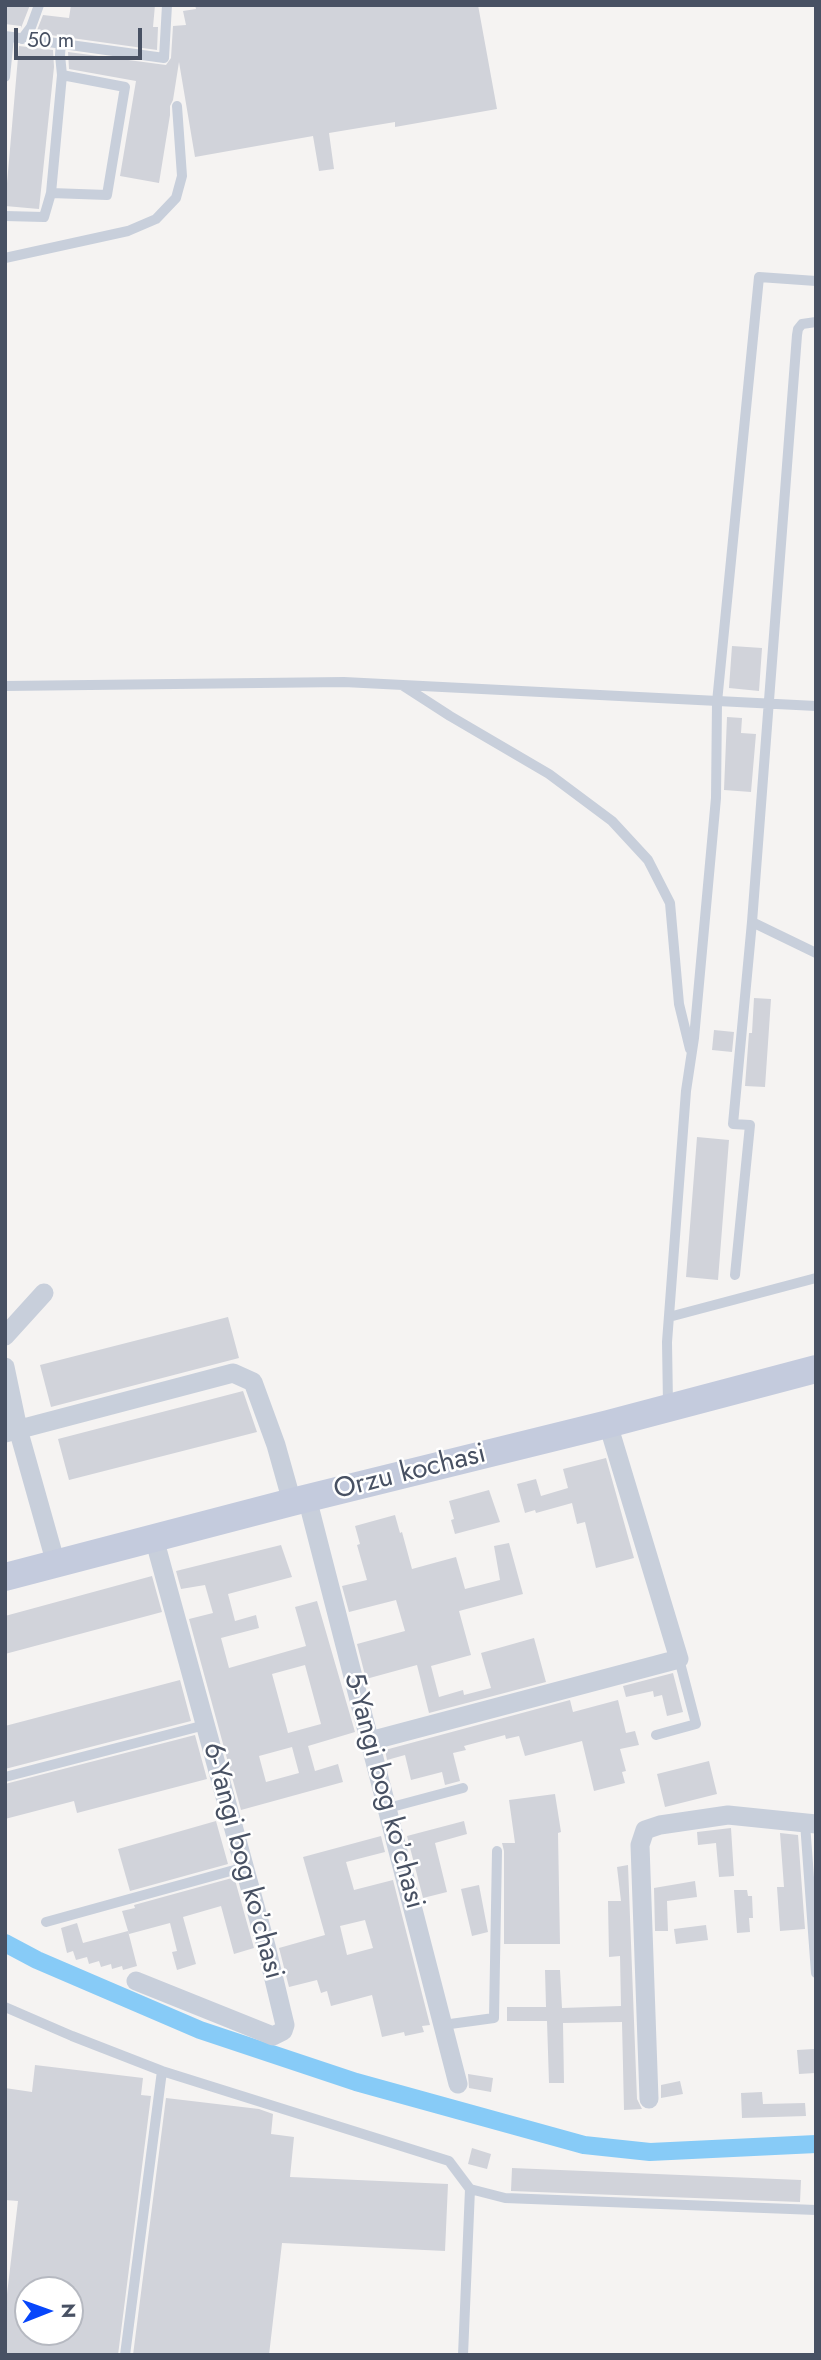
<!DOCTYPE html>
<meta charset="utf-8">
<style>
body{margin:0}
#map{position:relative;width:821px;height:2360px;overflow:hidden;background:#f5f3f2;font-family:Jost,sans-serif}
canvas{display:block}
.frame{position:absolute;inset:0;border:7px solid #485163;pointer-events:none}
.north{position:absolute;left:14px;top:2276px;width:70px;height:70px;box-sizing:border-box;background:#fff;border:2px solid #b6b9c1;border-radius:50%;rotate:89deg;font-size:19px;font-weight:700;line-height:28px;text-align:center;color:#485163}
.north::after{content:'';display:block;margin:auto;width:24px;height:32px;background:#0746fb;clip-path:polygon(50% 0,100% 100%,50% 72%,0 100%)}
.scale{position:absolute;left:14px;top:28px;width:128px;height:32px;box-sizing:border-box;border:4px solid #485163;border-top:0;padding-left:9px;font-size:21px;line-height:24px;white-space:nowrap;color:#485163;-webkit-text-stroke:5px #fff;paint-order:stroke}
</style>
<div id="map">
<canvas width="821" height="2360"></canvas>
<div class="frame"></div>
<div class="north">N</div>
<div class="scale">50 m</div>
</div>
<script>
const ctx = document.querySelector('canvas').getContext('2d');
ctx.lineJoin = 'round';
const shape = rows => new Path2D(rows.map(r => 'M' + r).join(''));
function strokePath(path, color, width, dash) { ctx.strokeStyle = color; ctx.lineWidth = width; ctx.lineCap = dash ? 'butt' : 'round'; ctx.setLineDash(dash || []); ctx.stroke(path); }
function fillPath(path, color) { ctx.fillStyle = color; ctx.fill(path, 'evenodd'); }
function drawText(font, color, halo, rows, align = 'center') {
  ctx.font = font + ' Jost,sans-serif'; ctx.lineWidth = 5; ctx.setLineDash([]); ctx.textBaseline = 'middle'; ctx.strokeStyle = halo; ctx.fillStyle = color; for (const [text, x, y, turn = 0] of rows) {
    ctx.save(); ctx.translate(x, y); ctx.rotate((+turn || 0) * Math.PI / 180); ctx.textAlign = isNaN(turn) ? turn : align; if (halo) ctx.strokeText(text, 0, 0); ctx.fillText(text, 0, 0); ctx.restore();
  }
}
strokePath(shape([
 [5,1943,37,1960,200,2030,356,2082,584,2145,650,2152,816,2144]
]), '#87cbf7', 18);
fillPath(shape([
 [5,5,30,5,21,28,21,26,5,24],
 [71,5,155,5,153,27,158,27,157,50,36,33,43,15,69,18],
 [195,5,478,5,497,109,395,127,395,122,329,133,334,169,319,171,313,136,195,157,179,62,173,100,170,106,170,115,159,183,120,176,136,81,69,69,68,52,166,65,171,58,173,26,186,25,183,11,196,9],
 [19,46,53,50,54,67,39,209,5,206],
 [732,646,762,648,759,691,729,688],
 [727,717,742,718,741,733,756,734,751,792,724,790],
 [754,998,771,999,765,1087,745,1086,749,1033,752,1033],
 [714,1030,734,1032,732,1052,712,1050],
 [697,1137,729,1140,718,1280,686,1277],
 [228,1317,239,1358,51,1407,40,1365],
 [243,1391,257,1432,69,1480,58,1439],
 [606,1458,634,1558,596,1568,585,1522,577,1524,572,1503,536,1513,535,1510,525,1513,517,1484,536,1479,541,1496,568,1488,563,1469],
 [489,1490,500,1522,455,1534,451,1520,454,1519,449,1501],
 [395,1515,400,1533,402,1532,412,1569,456,1557,465,1589,500,1580,494,1546,509,1543,523,1594,459,1611,471,1655,431,1666,439,1697,463,1690,464,1695,491,1688,481,1653,534,1638,546,1682,429,1713,417,1665,366,1679,357,1644,405,1631,396,1600,349,1612,342,1586,367,1580,357,1545,360,1544,355,1526],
 [281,1545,292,1577,228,1594,235,1621,256,1615,259,1628,221,1638,229,1668,306,1646,295,1607,317,1601,355,1732,308,1746,315,1771,338,1764,343,1782,241,1810,189,1619,213,1613,205,1585,181,1589,176,1571],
 [305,1665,321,1724,288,1733,272,1674],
 [292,1747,299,1773,266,1782,259,1756],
 [152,1576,162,1612,5,1654,5,1616],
 [673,1673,683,1712,667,1716,662,1695,654,1697,653,1691,626,1697,623,1686],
 [180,1680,191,1721,5,1769,5,1726],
 [570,1700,573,1712,618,1700,626,1733,635,1731,639,1745,620,1749,626,1771,622,1772,625,1783,594,1791,582,1741,525,1756,519,1736,506,1739,505,1735,464,1746,466,1750,453,1753,460,1781,445,1785,442,1772,411,1780,405,1755,387,1760,385,1750],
 [195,1735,207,1779,77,1813,74,1801,5,1819,5,1784],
 [709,1761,717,1794,665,1807,657,1774],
 [555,1794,561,1832,558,1833,560,1944,504,1944,504,1851,502,1843,515,1843,509,1800],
 [216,1821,228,1864,130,1891,118,1849],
 [464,1821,467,1834,435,1843,447,1892,423,1898,407,1836],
 [731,1828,734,1876,719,1877,716,1843,698,1845,697,1832],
 [780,1833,798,1835,805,1929,780,1931,777,1887,784,1887],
 [381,1836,385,1852,346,1862,354,1890,393,1880,430,2025,422,2026,424,2032,405,2036,404,2032,382,2037,372,1995,331,2006,327,1991,321,1993,317,1980,289,1987,279,1948,325,1935,303,1857],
 [365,1920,373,1948,347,1955,340,1926],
 [628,1865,637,2099,642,2109,624,2110,622,2022,563,2023,564,2083,549,2083,547,2021,507,2021,507,2007,546,2007,545,1970,560,1970,562,2008,621,2006,620,1956,609,1957,608,1901,621,1901,617,1867],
 [232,1878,233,1881,235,1880,254,1948,234,1954,221,1906,183,1917,196,1964,177,1970,172,1952,177,1951,170,1923,129,1934,122,1911,135,1908,134,1905],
 [695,1881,697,1897,667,1901,668,1931,655,1931,654,1888],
 [479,1885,488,1932,472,1936,461,1889],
 [734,1890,747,1890,748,1896,752,1896,753,1918,749,1918,750,1932,737,1933],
 [77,1923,83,1943,128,1931,137,1966,123,1970,122,1966,112,1969,111,1964,101,1967,99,1961,89,1964,87,1957,76,1960,73,1951,67,1953,61,1928],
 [706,1925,708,1940,676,1944,674,1929],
 [814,2049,815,2073,799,2074,797,2050],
 [35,2065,143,2078,141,2095,151,2096,118,2355,5,2355,5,2311,18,2201,5,2200,5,2088,32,2092],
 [28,2290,70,2290,70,2332,28,2332],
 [468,2074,493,2078,491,2092,469,2088],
 [680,2081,683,2094,661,2098,661,2085],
 [762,2092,763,2104,805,2103,806,2116,742,2118,741,2093],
 [166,2098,259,2109,273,2114,271,2134,294,2137,290,2177,448,2184,445,2251,282,2243,269,2355,133,2355],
 [472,2148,491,2154,487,2169,468,2164],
 [512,2168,801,2180,800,2202,511,2191]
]), '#d1d3da');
strokePath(shape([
 [5,36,164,58,167,5],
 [22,39,31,27,39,5],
 [5,77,9,37],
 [51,193,107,195,125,87,62,75],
 [5,216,44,217,51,193,62,75,60,55,61,43],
 [5,258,128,231,156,219,176,198,182,176,177,106],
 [816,322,802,324,798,329,797,335,752,922,816,953],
 [402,685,450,716,549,774,612,821,648,860,670,903,679,1004,690,1049],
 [5,686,344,682,816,706],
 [735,1275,750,1125,733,1124,752,922],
 [669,1317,816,1278],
 [668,1404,667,1342,686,1091,694,1038,716,798,717,702,759,277,816,281],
 [656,1735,696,1724,679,1659],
 [5,1777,205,1725],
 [388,1808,463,1788],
 [805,1823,816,1973],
 [46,1922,245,1867],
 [5,2007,72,2036,162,2071,449,2161,470,2189,505,2198,816,2210],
 [443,2025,494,2018,497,1851],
 [125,2355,162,2071],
 [463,2355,470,2189]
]), '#c8cfdb', 10);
strokePath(shape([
 [5,1336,44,1293],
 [5,1367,18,1429,56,1564],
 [5,1433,233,1373,253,1382,276,1445,292,1502],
 [307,1498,458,2084],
 [370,1741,679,1659,608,1424],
 [136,1981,273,2036,283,2031,285,2025,266,1946,154,1538],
 [649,2099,640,1845,645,1830,660,1825,728,1815,816,1824]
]), '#c8cfdb', 19);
strokePath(shape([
 [5,1577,292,1502,608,1424,816,1369]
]), '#c4cbdd', 28);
drawText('28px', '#485163', '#fff', [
 ["Orzu kochasi",410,1473,-14],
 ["5-Yangi bog koʼchasi",383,1791,75],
 ["6-Yangi bog koʼchasi",242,1861,75]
]);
</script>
